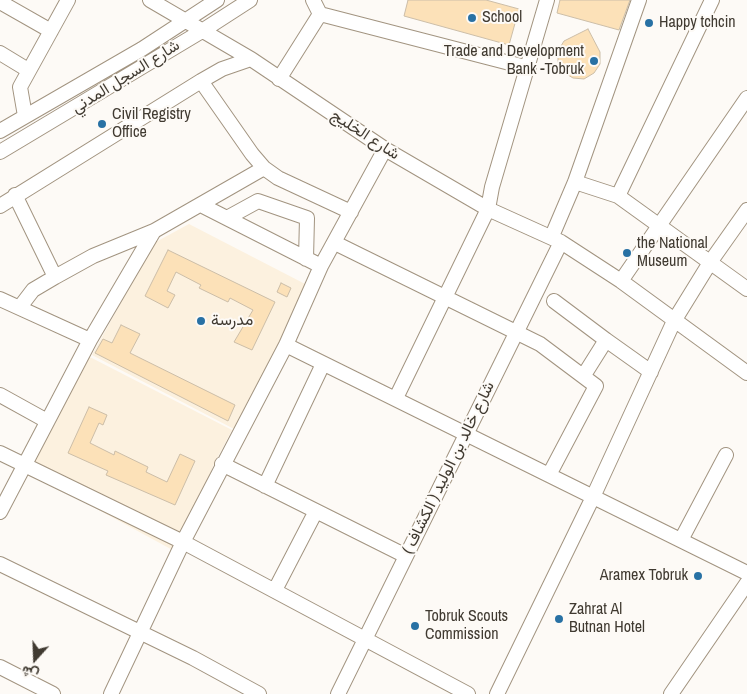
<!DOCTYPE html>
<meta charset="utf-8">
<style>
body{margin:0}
#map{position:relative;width:747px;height:694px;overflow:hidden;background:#fdfaf6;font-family:"Archivo Narrow",Vazirmatn,sans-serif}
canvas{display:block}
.north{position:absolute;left:10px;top:634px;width:50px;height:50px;-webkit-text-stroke:4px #fdfaf6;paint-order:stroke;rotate:200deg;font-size:14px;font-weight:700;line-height:20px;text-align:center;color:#403a31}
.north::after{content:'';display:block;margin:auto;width:18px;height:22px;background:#403a31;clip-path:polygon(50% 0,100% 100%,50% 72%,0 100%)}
</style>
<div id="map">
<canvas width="747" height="694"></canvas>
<div class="north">ش</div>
</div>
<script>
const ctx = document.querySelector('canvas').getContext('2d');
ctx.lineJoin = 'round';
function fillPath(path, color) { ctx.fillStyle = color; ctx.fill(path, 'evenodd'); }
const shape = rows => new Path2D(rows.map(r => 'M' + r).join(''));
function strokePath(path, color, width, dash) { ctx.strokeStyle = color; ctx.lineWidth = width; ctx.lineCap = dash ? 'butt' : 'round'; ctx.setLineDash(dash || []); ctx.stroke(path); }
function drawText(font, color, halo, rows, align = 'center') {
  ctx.font = font + ' "Archivo Narrow",Vazirmatn,sans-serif'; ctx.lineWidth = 4; ctx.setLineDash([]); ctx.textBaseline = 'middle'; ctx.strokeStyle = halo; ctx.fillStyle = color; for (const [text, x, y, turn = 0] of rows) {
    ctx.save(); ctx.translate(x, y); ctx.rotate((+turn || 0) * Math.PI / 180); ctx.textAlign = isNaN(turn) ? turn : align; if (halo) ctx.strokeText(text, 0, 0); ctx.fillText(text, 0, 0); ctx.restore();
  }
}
fillPath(shape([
 [189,224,309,286,234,429,92,355,154,243],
 [86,355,232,430,213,466,180,554,14,464,55,424]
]), '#fcf1df');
const building = shape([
 [408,0,486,0,519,9,509,45,404,16,408,0],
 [560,0,630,0,619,30,557,13,560,0],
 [588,29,600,52,600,64,594,73,584,79,573,78,563,72,558,62,558,51,564,41,588,29],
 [168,250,275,302,252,350,234,342,253,310,230,298,228,302,199,288,201,285,176,272,167,291,175,295,168,308,145,296,168,250],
 [281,283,291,288,287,297,277,292,281,283],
 [121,325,140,334,130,353,235,405,228,421,95,353,103,339,112,343,121,325],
 [89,407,107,415,103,425,99,423,90,443,114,455,115,451,148,467,146,472,167,482,180,454,195,461,175,505,106,475,108,471,68,453,89,407]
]);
fillPath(building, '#fce1b8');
strokePath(building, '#ccbea8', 1);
const minor = shape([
 [150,0,251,59,385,149,488,209,561,242,621,281,747,373],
 [313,0,320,14],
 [0,2,51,31],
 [320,14,529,68],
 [0,53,28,70],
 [279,79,320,14],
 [201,81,252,154,264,168,278,178,351,212],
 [25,116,20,87,68,0],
 [0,131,142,49,217,0],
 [0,152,202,31,250,0],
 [575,182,618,196,747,289],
 [15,195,55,277],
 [618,196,712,0],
 [201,205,321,266],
 [0,206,201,81,222,69,251,59],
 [227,218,258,201,307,218,306,259],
 [552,236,575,182,639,0],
 [335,243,540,344,596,386,549,475],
 [621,281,747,98],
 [0,299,90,340],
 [554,301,606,340],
 [20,307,33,290,55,277,93,256,154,231,264,168],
 [286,345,747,573],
 [584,375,606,340,651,372],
 [0,395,47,421],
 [396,398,488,209,492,187,547,0],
 [0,453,183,542,468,694],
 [222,464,406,556],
 [265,486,323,364],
 [0,512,90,340,154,231],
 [681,540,726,455],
 [0,564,193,658,259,694],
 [275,590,316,511],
 [0,667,53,694],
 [111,694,183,542,286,345,321,266,385,149],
 [338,694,561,242],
 [497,694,593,497,674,321,711,261,747,210],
 [671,694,747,583]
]);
strokePath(minor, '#a29480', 16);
strokePath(minor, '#fff', 14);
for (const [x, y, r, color] of [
 [472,18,5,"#2871a4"],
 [649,23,5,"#2871a4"],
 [594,61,5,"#2871a4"],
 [102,124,5,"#2871a4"],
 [627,253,5,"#2871a4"],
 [201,321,5,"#2871a4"],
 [698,576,5,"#2871a4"],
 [559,619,5,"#2871a4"],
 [415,626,5,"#2871a4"]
]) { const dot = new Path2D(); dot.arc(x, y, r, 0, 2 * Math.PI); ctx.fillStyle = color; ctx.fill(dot); strokePath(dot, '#fdfaf6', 2); }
drawText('16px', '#403a31', '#fdfaf6', [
 ["School",482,18],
 ["Happy tchcin",659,23],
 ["Trade and Development",584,52,"right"],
 ["Bank -Tobruk",584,70,"right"],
 ["Civil Registry",112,115],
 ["Office",112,133],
 ["the National",637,244],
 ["Museum",637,262],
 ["مدرسة",211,321],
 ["Aramex Tobruk",688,576,"right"],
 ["Zahrat Al",569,610],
 ["Butnan Hotel",569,628],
 ["Tobruk Scouts",425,617],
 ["Commission",425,635]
], 'left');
drawText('16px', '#403a31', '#fdfaf6', [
 ["شارع السجل المدني",126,77,-32],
 ["شارع الخليج",365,135,33],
 ["شارع خالد بن الوليد ( الكشاف )",449,468,-64]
]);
</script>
